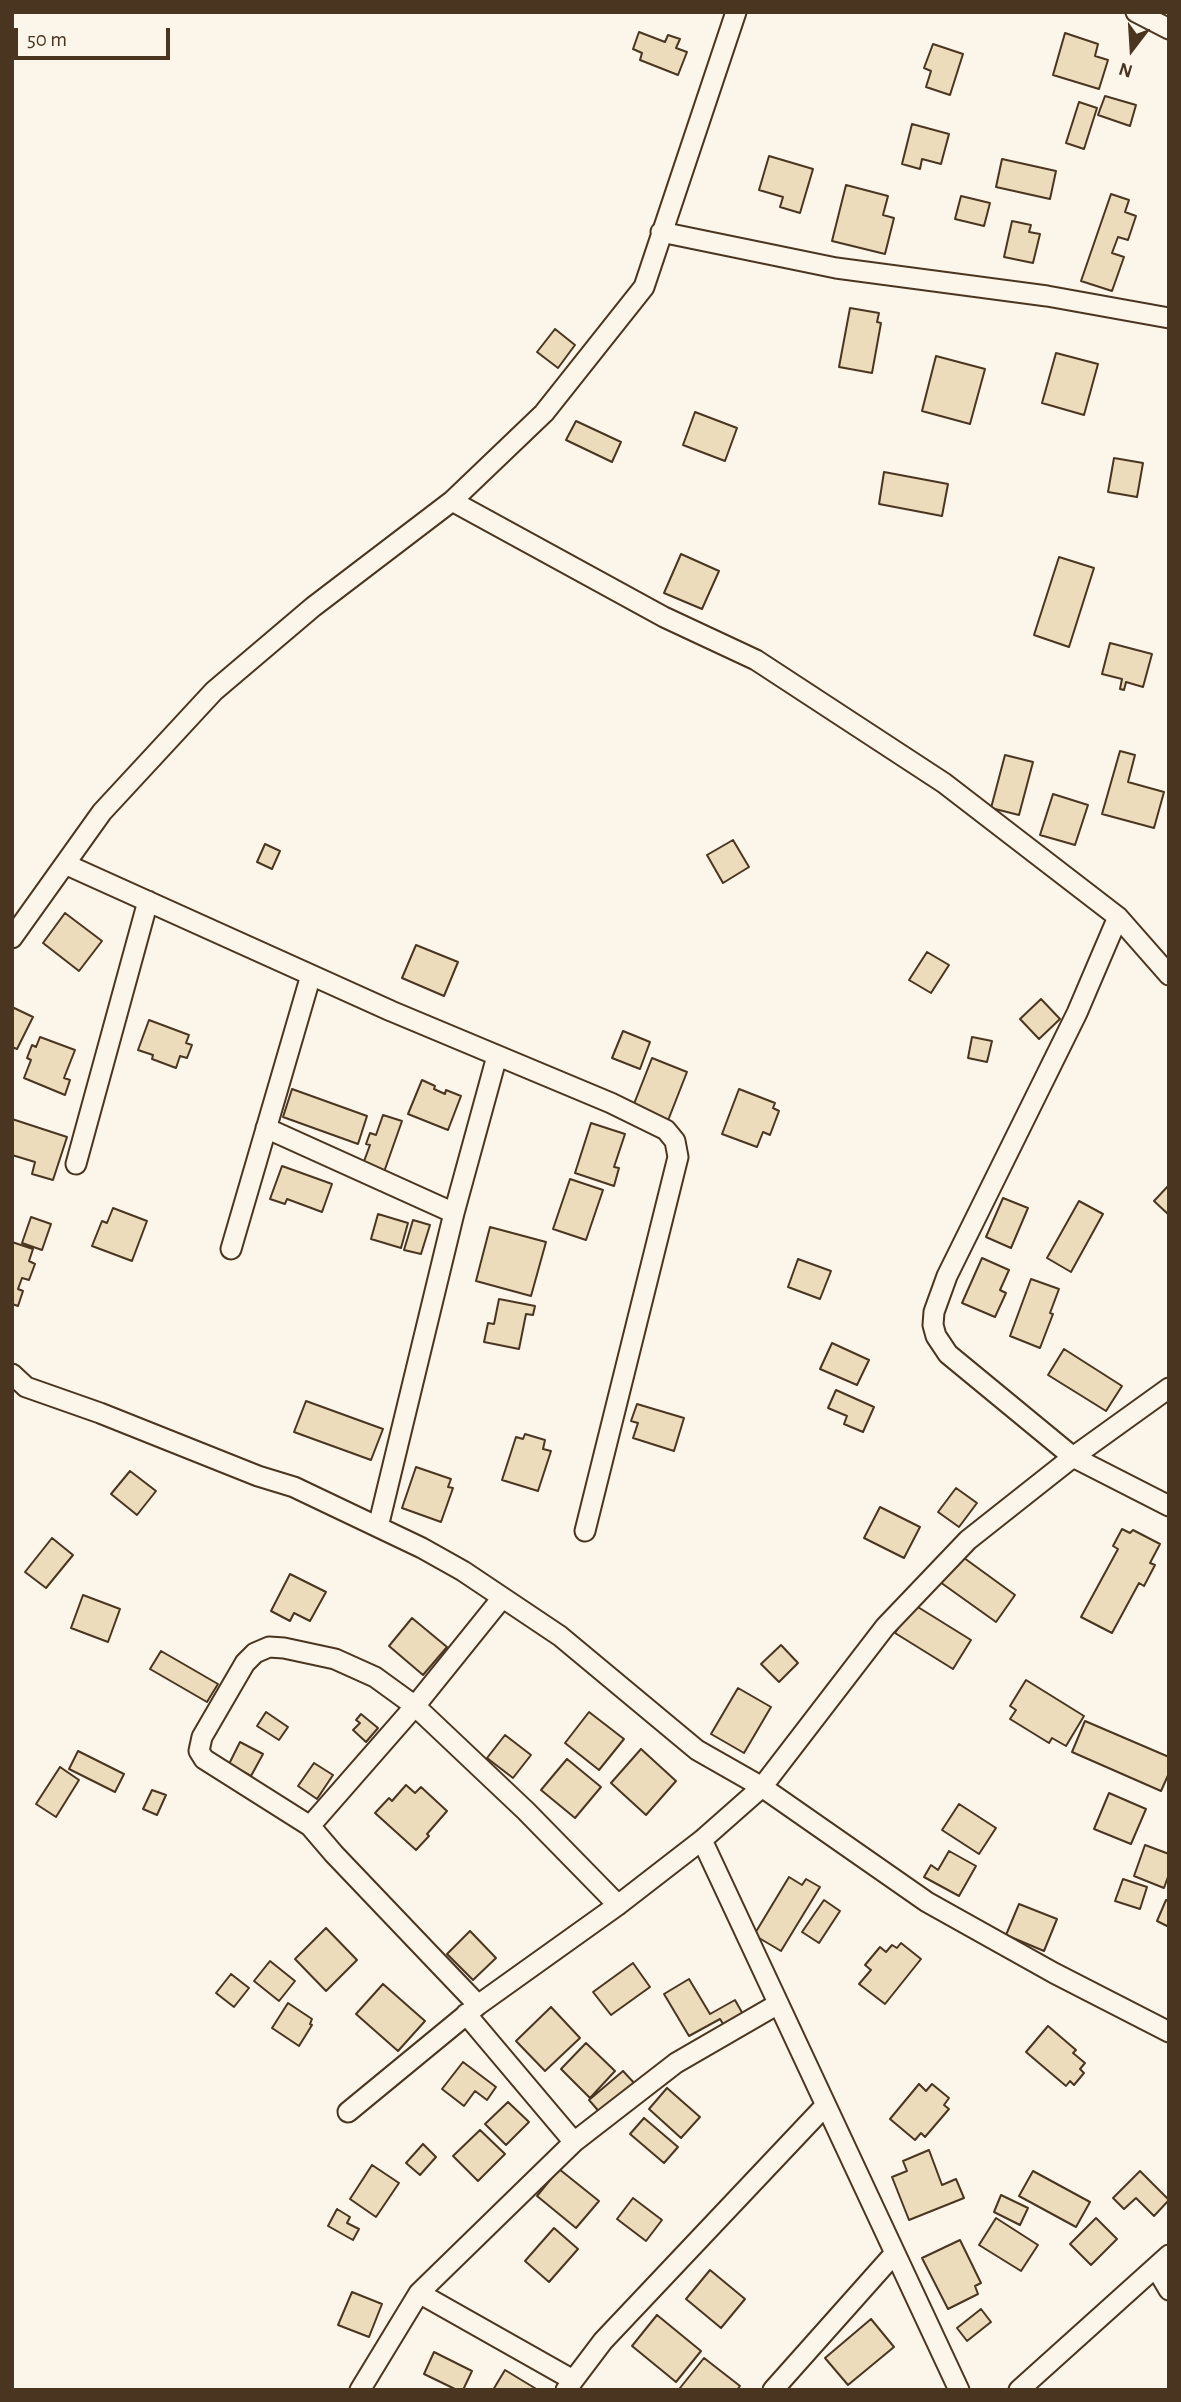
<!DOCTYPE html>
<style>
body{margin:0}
#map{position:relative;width:1181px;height:2402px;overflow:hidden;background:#fbf6e9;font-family:"Alegreya Sans",sans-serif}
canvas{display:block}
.frame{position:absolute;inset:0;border:14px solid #4a3520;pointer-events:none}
.north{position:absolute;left:1097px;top:14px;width:70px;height:70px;-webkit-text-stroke:5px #fbf6e9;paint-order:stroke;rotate:197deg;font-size:19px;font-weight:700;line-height:28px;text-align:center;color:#4a3520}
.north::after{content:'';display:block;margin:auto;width:24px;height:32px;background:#4a3520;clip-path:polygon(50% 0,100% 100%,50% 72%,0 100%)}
.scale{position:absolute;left:14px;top:28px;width:156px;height:32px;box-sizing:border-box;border:4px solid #4a3520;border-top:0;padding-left:9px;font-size:21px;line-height:24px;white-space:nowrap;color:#4a3520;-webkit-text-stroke:5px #fbf6e9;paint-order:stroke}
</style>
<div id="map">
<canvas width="1181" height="2402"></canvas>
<div class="frame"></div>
<div class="north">N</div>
<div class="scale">50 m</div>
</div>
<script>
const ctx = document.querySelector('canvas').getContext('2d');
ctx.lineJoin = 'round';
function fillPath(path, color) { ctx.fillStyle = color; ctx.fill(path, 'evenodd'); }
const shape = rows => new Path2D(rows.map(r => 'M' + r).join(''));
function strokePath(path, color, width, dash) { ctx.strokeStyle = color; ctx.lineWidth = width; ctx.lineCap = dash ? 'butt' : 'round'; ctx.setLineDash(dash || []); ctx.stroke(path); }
const building = shape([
 [639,32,665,42,668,35,680,39,676,48,687,52,678,75,640,60,642,53,633,49,639,32],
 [1065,33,1098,44,1095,56,1108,60,1099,89,1053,75,1065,33],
 [933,44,963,54,950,95,926,87,931,71,924,68,933,44],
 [1105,96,1136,105,1130,126,1098,115,1105,96],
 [1079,102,1097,108,1084,149,1066,143,1079,102],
 [912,124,949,134,941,164,922,159,920,169,902,164,912,124],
 [769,156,813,169,800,213,780,207,783,197,759,190,769,156],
 [1002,159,1056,171,1050,199,996,187,1002,159],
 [846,185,888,196,883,215,894,218,885,254,832,241,846,185],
 [1111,194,1129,200,1125,212,1136,216,1128,240,1118,237,1112,253,1124,257,1112,291,1081,281,1111,194],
 [961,196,990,203,984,226,955,219,961,196],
 [1012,221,1031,225,1029,232,1040,234,1033,263,1004,257,1012,221],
 [850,308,879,313,877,322,881,323,872,373,839,367,850,308],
 [555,329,575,345,558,368,537,352,555,329],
 [1056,353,1098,364,1084,415,1042,403,1056,353],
 [936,356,985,369,970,424,922,411,936,356],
 [695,412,737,428,725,461,683,445,695,412],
 [576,421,621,442,612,462,566,440,576,421],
 [1114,458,1143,463,1137,497,1108,492,1114,458],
 [884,472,948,484,942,516,879,504,884,472],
 [681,554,719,571,702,609,664,593,681,554],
 [1059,557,1094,568,1069,647,1034,635,1059,557],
 [1110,643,1152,654,1143,687,1126,682,1124,690,1120,689,1122,679,1102,674,1110,643],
 [1120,751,1135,755,1128,782,1164,792,1154,828,1102,814,1120,751],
 [1005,755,1033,762,1019,815,991,808,1005,755],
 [1053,794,1088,805,1075,845,1040,835,1053,794],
 [733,840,749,867,723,883,707,855,733,840],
 [265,844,280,851,272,869,257,862,265,844],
 [65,913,102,941,79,971,43,943,65,913],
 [416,945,458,962,444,996,402,978,416,945],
 [927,952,949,965,931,993,909,980,927,952],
 [1041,999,1060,1019,1039,1039,1020,1019,1041,999],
 [12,1007,33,1017,17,1049,12,1047,12,1007],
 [149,1020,189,1035,186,1043,192,1045,187,1058,180,1056,176,1068,152,1059,153,1055,138,1050,149,1020],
 [623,1031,650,1042,640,1069,612,1058,623,1031],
 [40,1037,75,1050,64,1078,70,1080,65,1095,24,1078,31,1060,27,1058,32,1045,36,1047,40,1037],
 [972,1037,992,1041,987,1062,968,1058,972,1037],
 [652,1058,687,1072,667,1123,632,1109,652,1058],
 [422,1080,435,1086,434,1089,445,1094,446,1090,461,1096,448,1130,408,1114,422,1080],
 [292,1089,367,1116,358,1144,283,1117,292,1089],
 [739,1089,775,1103,773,1108,779,1111,770,1135,763,1132,757,1147,722,1134,739,1089],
 [383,1115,402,1121,384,1172,363,1164,370,1145,366,1144,370,1133,376,1135,383,1115],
 [12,1119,67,1137,53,1180,32,1174,35,1162,12,1155,12,1119],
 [591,1123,625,1134,614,1167,619,1168,614,1186,575,1173,591,1123],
 [282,1166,332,1184,322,1212,287,1199,285,1204,270,1199,282,1166],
 [570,1179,603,1190,586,1240,553,1229,570,1179],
 [1169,1185,1169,1215,1154,1201,1169,1185],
 [1003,1198,1028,1208,1011,1248,986,1237,1003,1198],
 [1079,1201,1103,1214,1071,1272,1047,1258,1079,1201],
 [113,1208,147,1221,132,1261,92,1246,102,1221,107,1223,113,1208],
 [378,1214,408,1223,401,1248,371,1239,378,1214],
 [31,1217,51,1224,42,1250,22,1243,31,1217],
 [413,1220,430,1225,421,1254,404,1250,413,1220],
 [490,1227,546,1242,531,1296,476,1281,490,1227],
 [12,1242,33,1249,29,1261,35,1264,29,1280,22,1278,18,1289,23,1291,18,1306,12,1304,12,1242],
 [982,1258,1009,1270,1000,1290,1006,1293,995,1317,962,1303,982,1258],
 [798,1259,831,1271,820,1299,788,1287,798,1259],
 [1031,1279,1059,1289,1050,1313,1053,1314,1040,1348,1010,1336,1031,1279],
 [499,1299,535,1306,533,1315,526,1314,519,1349,484,1342,488,1323,494,1324,499,1299],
 [832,1343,869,1360,857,1385,820,1369,832,1343],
 [1064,1349,1122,1386,1106,1411,1048,1375,1064,1349],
 [836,1390,874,1407,863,1432,844,1424,847,1416,828,1408,836,1390],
 [306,1401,383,1429,371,1460,294,1432,306,1401],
 [637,1404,684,1418,674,1451,633,1438,638,1423,631,1421,637,1404],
 [525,1434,545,1440,543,1449,551,1451,538,1491,502,1480,516,1437,523,1439,525,1434],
 [416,1467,451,1479,448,1487,453,1488,441,1522,402,1508,416,1467],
 [130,1471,156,1491,137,1515,111,1494,130,1471],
 [956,1488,977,1503,959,1527,938,1512,956,1488],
 [880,1507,920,1527,904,1558,864,1538,880,1507],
 [1122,1529,1130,1533,1133,1530,1160,1544,1150,1563,1155,1565,1144,1586,1139,1583,1112,1633,1081,1617,1118,1549,1113,1546,1122,1529],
 [52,1538,73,1555,46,1588,25,1572,52,1538],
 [960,1555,1015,1595,996,1622,940,1582,960,1555],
 [290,1574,326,1592,310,1621,294,1613,290,1621,271,1611,290,1574],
 [83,1595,120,1609,108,1642,71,1628,83,1595],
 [913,1604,971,1640,953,1669,895,1633,913,1604],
 [412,1618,447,1647,423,1675,389,1646,412,1618],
 [781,1645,798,1663,779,1682,761,1664,781,1645],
 [161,1651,218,1684,207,1702,150,1669,161,1651],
 [1026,1680,1084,1716,1066,1746,1052,1738,1049,1743,1010,1719,1016,1710,1010,1706,1026,1680],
 [738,1688,771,1707,744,1753,711,1734,738,1688],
 [266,1712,288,1727,279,1740,257,1726,266,1712],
 [589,1712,624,1739,599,1770,565,1743,589,1712],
 [361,1714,378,1728,366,1742,353,1730,360,1723,356,1720,361,1714],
 [1085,1721,1169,1757,1169,1773,1161,1791,1072,1752,1085,1721],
 [505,1735,531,1755,513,1778,487,1758,505,1735],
 [240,1742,263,1754,251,1776,229,1764,240,1742],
 [641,1749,676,1781,646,1815,611,1783,641,1749],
 [78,1751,124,1774,115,1792,69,1769,78,1751],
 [567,1759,601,1787,575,1818,541,1790,567,1759],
 [314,1763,333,1775,317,1799,298,1786,314,1763],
 [60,1767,79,1780,56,1817,36,1804,60,1767],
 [406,1785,415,1793,421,1787,447,1811,427,1834,429,1836,416,1850,375,1813,389,1798,392,1801,406,1785],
 [152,1790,166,1795,157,1815,143,1809,152,1790],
 [1109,1793,1146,1809,1131,1844,1094,1829,1109,1793],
 [959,1804,996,1828,979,1854,942,1830,959,1804],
 [1145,1845,1169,1854,1169,1874,1164,1888,1134,1876,1145,1845],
 [949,1851,976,1866,959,1896,924,1877,931,1865,938,1870,949,1851],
 [789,1877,802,1885,806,1879,820,1887,781,1951,754,1935,789,1877],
 [1123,1879,1147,1887,1140,1909,1115,1901,1123,1879],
 [824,1900,840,1911,819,1943,802,1932,824,1900],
 [1166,1900,1169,1901,1169,1927,1157,1921,1166,1900],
 [1019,1904,1057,1919,1044,1951,1006,1935,1019,1904],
 [326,1928,357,1960,326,1991,295,1959,326,1928],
 [470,1931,496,1958,473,1980,447,1954,470,1931],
 [901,1943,921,1959,885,2004,859,1984,871,1970,865,1965,880,1947,886,1952,892,1945,897,1948,901,1943],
 [270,1961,295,1981,279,2001,254,1981,270,1961],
 [633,1963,650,1987,611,2015,593,1992,633,1963],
 [231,1974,249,1988,234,2007,216,1993,231,1974],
 [689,1979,710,2014,735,2000,744,2016,725,2027,720,2019,689,2036,664,1994,689,1979],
 [383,1984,425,2021,398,2051,356,2014,383,1984],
 [288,2003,312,2019,310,2024,312,2025,299,2046,272,2028,288,2003],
 [551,2007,580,2038,545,2071,516,2041,551,2007],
 [1048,2026,1076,2050,1073,2053,1085,2063,1080,2069,1084,2073,1074,2085,1070,2081,1066,2086,1026,2052,1048,2026],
 [586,2043,615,2071,590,2098,561,2069,586,2043],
 [463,2062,496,2087,487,2100,475,2091,464,2106,442,2089,463,2062],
 [623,2071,636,2085,602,2115,589,2100,623,2071],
 [919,2084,926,2091,932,2084,949,2098,944,2105,949,2109,925,2137,921,2133,915,2140,890,2119,919,2084],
 [667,2088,700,2117,681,2138,649,2109,667,2088],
 [508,2102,529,2122,506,2145,485,2124,508,2102],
 [644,2118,678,2147,664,2163,630,2134,644,2118],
 [480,2130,505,2154,478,2181,453,2156,480,2130],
 [423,2144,436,2157,420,2175,406,2163,423,2144],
 [929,2150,942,2185,956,2179,964,2198,909,2220,892,2177,907,2171,903,2161,929,2150],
 [372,2165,399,2183,376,2217,350,2199,372,2165],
 [559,2169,599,2201,576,2228,537,2196,559,2169],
 [1033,2171,1090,2202,1076,2227,1019,2196,1033,2171],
 [1140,2171,1169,2200,1154,2216,1136,2198,1124,2209,1113,2198,1140,2171],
 [1001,2195,1028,2208,1020,2225,994,2212,1001,2195],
 [633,2198,662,2220,646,2241,617,2219,633,2198],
 [337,2209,350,2217,347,2223,359,2229,353,2240,328,2226,337,2209],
 [996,2218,1038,2245,1021,2271,979,2245,996,2218],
 [1096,2218,1117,2239,1091,2265,1070,2244,1096,2218],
 [554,2228,578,2249,549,2282,525,2261,554,2228],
 [960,2240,981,2283,975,2286,978,2294,948,2309,922,2258,960,2240],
 [710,2270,745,2299,721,2328,686,2299,710,2270],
 [352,2292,382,2304,369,2337,338,2325,352,2292],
 [981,2309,991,2322,967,2341,957,2328,981,2309],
 [657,2315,701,2351,676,2382,632,2346,657,2315],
 [871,2319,894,2347,848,2385,825,2358,871,2319],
 [434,2352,472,2371,463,2390,457,2390,424,2374,434,2352],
 [704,2358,740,2386,737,2390,682,2390,680,2388,704,2358],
 [505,2370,538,2390,493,2390,505,2370]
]);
fillPath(building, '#ecdcbc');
strokePath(building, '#4a3520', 2);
const minor = shape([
 [1136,12,1169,29],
 [661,232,836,268,1047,296,1169,318],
 [452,501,664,617,756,660,944,783,1118,917,1169,975],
 [65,864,391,1011,611,1103,666,1130,675,1141,678,1157,585,1531],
 [1118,917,1077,1013,947,1276,934,1312,933,1325,936,1336,948,1354,1073,1457,1169,1506],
 [12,938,102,812,214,691,313,607,452,501,544,413,644,287,736,12],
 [266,1128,454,1213],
 [76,1164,148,901],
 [231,1249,311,975],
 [12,1374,26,1387,100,1413,258,1476,294,1487,422,1548,463,1571,560,1636,697,1750,762,1787,927,1902,1054,1973,1169,2032],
 [378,1527,454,1213,497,1056],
 [310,1826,415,1706,502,1598],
 [702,1840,959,2390],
 [478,2005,334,1854,310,1826,204,1759,199,1751,202,1737,245,1663,255,1653,269,1647,284,1648,335,1659,375,1677,415,1706,526,1811,618,1905],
 [466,2014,574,2142],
 [348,2112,478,2005,618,1905,702,1840,762,1787,885,1627,968,1540,1073,1457,1169,1388],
 [1156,2268,1169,2290],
 [419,2293,573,2380],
 [360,2390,419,2293,574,2142,676,2063,778,2004],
 [566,2390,603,2341,825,2106],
 [773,2390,895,2253],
 [1019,2390,1169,2255]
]);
strokePath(minor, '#4a3520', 23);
strokePath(minor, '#fbf6e9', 19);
</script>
